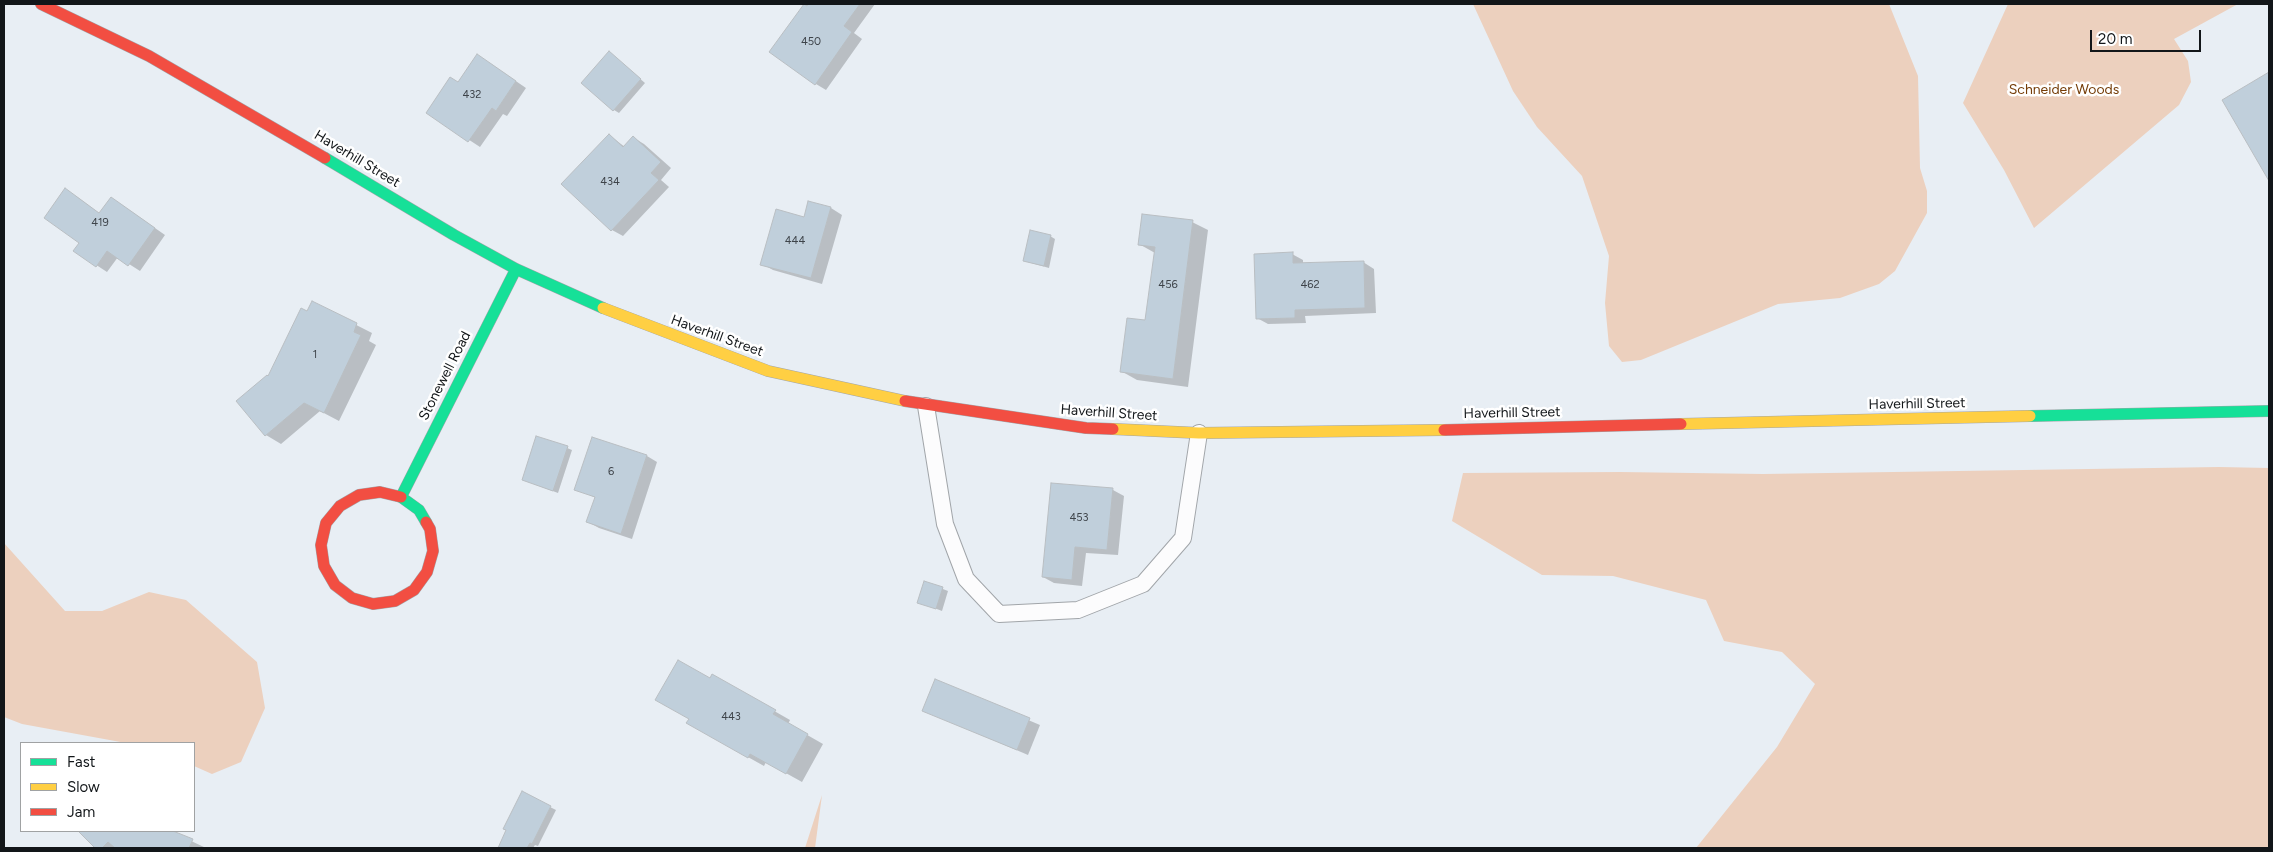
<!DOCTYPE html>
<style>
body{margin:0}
#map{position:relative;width:2273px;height:852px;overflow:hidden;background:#e8eef4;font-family:Figtree,sans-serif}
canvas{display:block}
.frame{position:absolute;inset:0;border:5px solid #121619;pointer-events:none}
.legend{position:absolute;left:20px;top:742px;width:175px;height:90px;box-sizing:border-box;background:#fff;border:1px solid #a0a2a3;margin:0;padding:6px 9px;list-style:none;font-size:15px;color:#121619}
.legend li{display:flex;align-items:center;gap:10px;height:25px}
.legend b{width:25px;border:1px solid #a0a2a3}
.scale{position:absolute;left:2090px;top:30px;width:111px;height:22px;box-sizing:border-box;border:2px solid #121619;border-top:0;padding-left:6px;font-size:15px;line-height:18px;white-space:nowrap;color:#121619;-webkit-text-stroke:4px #fff;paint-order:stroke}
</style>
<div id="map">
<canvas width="2273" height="852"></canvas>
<div class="frame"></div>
<ul class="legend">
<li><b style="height:6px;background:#16e098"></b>Fast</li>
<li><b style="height:6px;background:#ffcf43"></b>Slow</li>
<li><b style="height:6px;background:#f24e42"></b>Jam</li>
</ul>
<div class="scale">20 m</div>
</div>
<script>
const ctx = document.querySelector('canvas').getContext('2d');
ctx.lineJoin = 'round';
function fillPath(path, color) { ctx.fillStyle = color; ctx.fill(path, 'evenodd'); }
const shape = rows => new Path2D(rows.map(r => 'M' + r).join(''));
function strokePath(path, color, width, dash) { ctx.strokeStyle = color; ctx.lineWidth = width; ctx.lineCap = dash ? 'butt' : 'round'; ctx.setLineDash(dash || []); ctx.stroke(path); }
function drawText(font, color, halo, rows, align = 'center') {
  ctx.font = font + ' Figtree,sans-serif'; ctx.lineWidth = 5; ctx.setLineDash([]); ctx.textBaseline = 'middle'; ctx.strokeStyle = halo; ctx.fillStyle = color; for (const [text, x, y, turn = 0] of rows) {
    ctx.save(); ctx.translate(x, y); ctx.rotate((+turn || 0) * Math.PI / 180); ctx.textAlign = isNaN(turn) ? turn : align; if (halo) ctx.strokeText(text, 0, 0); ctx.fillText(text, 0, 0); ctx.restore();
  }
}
fillPath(shape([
 [1473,4,1889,4,1918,76,1920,168,1927,191,1927,213,1895,271,1879,284,1840,298,1778,304,1641,360,1622,362,1609,346,1605,303,1609,256,1582,176,1537,127,1513,91],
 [2008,4,2238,4,2174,39,2188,61,2191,82,2179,105,2034,228,2004,170,1963,103],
 [2219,467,2269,468,2269,848,1696,848,1777,747,1815,684,1782,652,1724,641,1706,600,1613,576,1542,575,1452,521,1463,473,1620,472,1763,474],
 [4,543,65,611,102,611,149,592,186,600,257,662,265,708,241,762,212,774,194,766,194,743,126,743,22,724,4,717],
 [822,795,815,848,805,848]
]), '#ecd0be');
fillPath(shape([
 [810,4,875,4,854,33,862,39,826,90,816,84,808,7],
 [610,53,645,83,619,113,614,110],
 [488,62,526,88,507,116,503,114,480,147,428,113,459,84],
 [2269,74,2269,179,2223,100],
 [609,135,625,147,634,138,644,144,671,168,661,180,669,187,623,236,612,230],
 [76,196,100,214,122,205,165,235,140,271,118,257,107,272,75,251,81,243],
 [809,202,831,208,842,215,822,284,773,270,762,264,805,218],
 [1192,222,1208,230,1188,387,1137,380,1121,371,1146,322,1155,253,1139,244],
 [1050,236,1055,239,1049,268,1024,261],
 [1292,254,1303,260,1303,264,1363,262,1374,269,1376,313,1305,316,1306,323,1268,324,1257,318],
 [313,303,372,333,369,341,376,345,339,421,320,411,281,444,266,435,269,377],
 [593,438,647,456,657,462,632,539,599,528,588,522,596,498,576,489],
 [567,448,572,450,558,493,523,480],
 [1052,484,1113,490,1124,496,1118,555,1086,553,1082,586,1054,583,1043,577],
 [925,582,948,591,942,611,919,602],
 [713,676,790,720,788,724,823,744,802,782,766,762,764,766,703,732],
 [936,681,1040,725,1028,755,923,710],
 [522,793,556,810,538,846,535,845,533,848,499,848],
 [80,831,170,831,206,848,97,848]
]), '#0003');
const building = shape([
 [804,4,807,6,808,4,860,4,844,26,852,32,815,85,769,52,804,4],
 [609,51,641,79,613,111,581,83,609,51],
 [477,54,516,81,496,111,492,108,468,142,426,113,450,77,458,82,477,54],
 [2269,72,2269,181,2222,100,2269,72],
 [609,134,623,147,633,136,661,162,651,173,659,180,611,231,561,184,609,134],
 [65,188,99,213,111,197,155,228,128,266,107,251,96,267,73,251,79,243,44,218,65,188],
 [808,201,831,207,811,278,760,265,776,209,804,217,808,201],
 [1142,214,1193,220,1173,379,1120,372,1127,318,1145,320,1155,247,1138,245,1142,214],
 [1030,230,1051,235,1044,266,1023,261,1030,230],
 [1293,252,1293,263,1364,261,1365,308,1295,310,1295,318,1256,319,1254,254,1293,252],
 [312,301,357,323,354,332,361,335,324,413,304,403,265,436,236,401,267,375,268,376,301,308,307,311,312,301],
 [536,436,568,446,553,491,522,480,536,436],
 [592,437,647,455,621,534,586,522,595,497,574,490,592,437],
 [1051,483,1113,488,1107,550,1075,547,1072,580,1042,577,1051,483],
 [924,581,943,587,936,609,917,603,924,581],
 [678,660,710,678,712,674,776,710,773,714,808,734,786,774,750,754,748,758,686,723,689,719,655,700,678,660],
 [935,679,1030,718,1017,750,922,711,935,679],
 [522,791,551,806,532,844,530,843,527,848,498,848,506,830,503,829,522,791],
 [78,831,173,831,193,839,189,848,115,848,108,842,102,848,95,848,78,831]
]);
fillPath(building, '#c0cfdb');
strokePath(building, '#b9bec2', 1);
const lane = shape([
 [926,406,945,524,966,579,999,614,1078,610,1143,584,1183,538,1199,433]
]);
const fast = shape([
 [325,158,454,235,516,269,603,308],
 [2030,416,2269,411],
 [426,522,419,510,401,497,516,269]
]);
const slow = shape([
 [603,308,768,371,905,401],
 [1681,424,2030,416],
 [1113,429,1199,433,1444,430]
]);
const jam = shape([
 [41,4,149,56,325,158],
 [905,401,1086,428,1113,429],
 [1444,430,1681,424],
 [401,497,380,492,359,495,340,506,326,523,321,545,324,566,335,585,352,598,373,604,395,601,414,590,427,572,433,551,430,529,426,522]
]);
strokePath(lane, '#a1a5a9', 18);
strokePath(fast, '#a1a5a9', 12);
strokePath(slow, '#a1a5a9', 12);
strokePath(jam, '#a1a5a9', 12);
strokePath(lane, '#fcfcfd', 16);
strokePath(fast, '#16e098', 11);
strokePath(slow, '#ffcf43', 11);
strokePath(jam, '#f24e42', 11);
drawText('11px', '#3e444a', null, [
 ["450",811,42],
 ["432",472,95],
 ["434",610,182],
 ["419",100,223],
 ["444",795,241],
 ["456",1168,285],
 ["462",1310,285],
 ["1",315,355],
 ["6",611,472],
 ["453",1079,518],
 ["443",731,717]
]);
drawText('14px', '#753d08', '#fff', [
 ["Schneider Woods",2064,90]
]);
drawText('14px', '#121619', '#fff', [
 ["Haverhill Street",357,159,31],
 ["Haverhill Street",717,336,20],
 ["Stonewell Road",445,376,-63],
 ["Haverhill Street",1917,404,-1],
 ["Haverhill Street",1109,413,4],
 ["Haverhill Street",1512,413,-1]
]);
</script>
